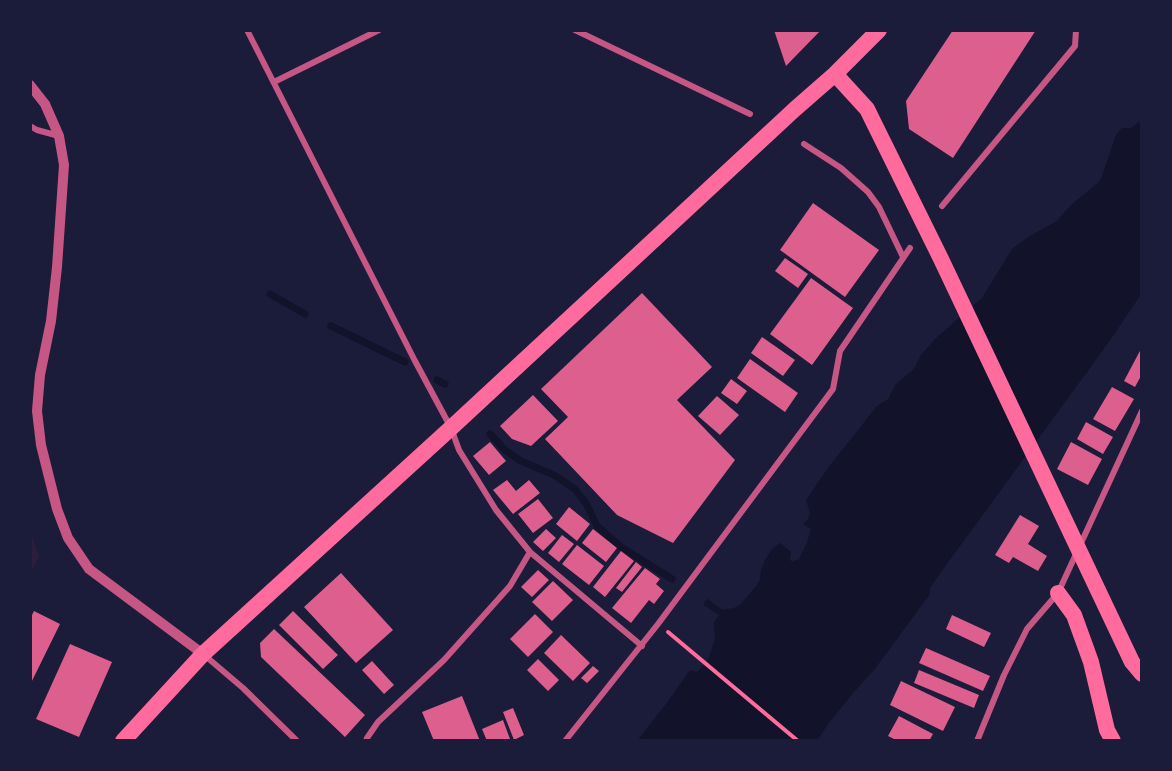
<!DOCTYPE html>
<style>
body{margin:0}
#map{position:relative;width:1172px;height:771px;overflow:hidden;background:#1b1b3a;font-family:"Roboto Condensed",sans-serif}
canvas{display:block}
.frame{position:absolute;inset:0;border:32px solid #1b1b3a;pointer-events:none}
</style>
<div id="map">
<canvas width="1172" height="771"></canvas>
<div class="frame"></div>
</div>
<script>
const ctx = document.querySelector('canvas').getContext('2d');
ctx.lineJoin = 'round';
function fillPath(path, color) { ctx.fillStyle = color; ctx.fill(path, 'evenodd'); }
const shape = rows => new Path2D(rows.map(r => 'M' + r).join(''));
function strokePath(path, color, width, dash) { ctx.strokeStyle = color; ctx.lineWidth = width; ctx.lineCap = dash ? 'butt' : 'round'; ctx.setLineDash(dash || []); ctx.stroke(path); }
fillPath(shape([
 [30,531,39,556,30,575]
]), '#2a1e3b');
fillPath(shape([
 [1142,120,1142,293,1106,346,941,572,930,588,930,594,874,670,853,693,828,724,817,741,637,741,669,700,690,670,697,672,708,660,715,639,714,622,719,615,704,605,705,600,706,601,708,599,722,610,734,608,740,605,757,585,760,580,761,570,765,560,772,549,780,543,791,552,790,559,792,562,799,559,807,543,811,529,803,524,808,519,810,513,806,500,828,468,877,406,888,399,896,384,914,369,921,355,936,338,982,298,1012,249,1028,237,1057,221,1071,205,1099,182,1102,176,1116,135,1122,128,1131,128]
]), '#12122b');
strokePath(shape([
 [270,294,305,314],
 [331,326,405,362],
 [437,380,445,384],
 [490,434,505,450,521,461,554,475,575,489,587,505,597,526,621,547,672,579]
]), '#12122b', 7);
fillPath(shape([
 [774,30,821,30,786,66],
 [953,30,1036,30,953,158,909,129,906,101],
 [813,203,879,250,845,297,780,250],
 [785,258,808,274,798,288,775,271],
 [811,278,853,308,812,365,770,334],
 [642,293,712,367,677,400,735,460,673,543,617,515,545,439,568,417,541,389],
 [762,337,795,360,783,376,751,353],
 [1142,347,1142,374,1135,387,1124,381],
 [750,359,798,393,785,412,737,378],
 [731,379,747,391,737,404,721,393],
 [1112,387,1134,399,1115,431,1093,419],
 [533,395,558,421,531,446,512,439,500,426],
 [717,396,739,415,720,435,698,416],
 [1086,422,1113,437,1103,454,1077,439],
 [490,442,506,461,489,475,473,456],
 [1071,442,1102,459,1088,485,1057,469],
 [507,480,516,491,529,480,540,493,513,514,493,490],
 [538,499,553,518,533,533,518,514],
 [569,507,590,524,577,541,556,524],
 [1020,515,1039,526,1028,544,1047,556,1038,571,1013,557,1009,563,995,555],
 [546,529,556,538,543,551,533,542],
 [593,529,617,548,606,562,582,543],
 [562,535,574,544,559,562,548,553],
 [577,545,604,566,589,585,562,564],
 [621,551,634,561,605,597,593,587],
 [636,562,642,567,622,592,616,588],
 [645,568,660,579,656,584,664,591,654,604,649,600,631,623,612,608],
 [538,570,549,580,532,597,521,587],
 [341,573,393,630,356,663,304,607],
 [553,581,573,600,552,621,532,602],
 [34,611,60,624,30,685,30,619],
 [293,611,338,655,323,669,279,625],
 [535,614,553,632,528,657,510,639],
 [952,615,991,633,984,647,946,629],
 [274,629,365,715,345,737,261,657,260,643],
 [561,635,590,663,573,681,544,653],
 [70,644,112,662,79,737,36,719],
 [926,648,990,676,983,691,919,663],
 [538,659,559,680,548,691,527,670],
 [372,661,394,685,384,694,362,670],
 [593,666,599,671,587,683,581,678],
 [919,670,979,695,974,708,914,683],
 [901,681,955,707,943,731,890,705],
 [462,696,480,741,434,741,422,712],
 [513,708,524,735,514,740,503,712],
 [899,716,933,734,929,741,898,741,888,736],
 [503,720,510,739,505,741,487,741,482,729]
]), '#dd5f8e');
strokePath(shape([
 [668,632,798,741]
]), '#ff6b9d', 4);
strokePath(shape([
 [247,30,415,361,451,428,459,450,496,510,530,552,642,646],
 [575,30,750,114],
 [274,82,379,30],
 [30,126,37,130,59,136],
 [804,144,841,168,868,192,879,207,903,257],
 [942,206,1075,46,1076,30],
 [203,654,243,688,297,741],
 [366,741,367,738,378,722,444,660,510,586,530,552],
 [565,741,658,624,833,389,840,351,910,248],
 [977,741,1004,675,1027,629,1058,593,1142,411]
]), '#c65784', 6);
strokePath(shape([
 [30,85,45,104,59,136,64,165,57,267,51,321,40,375,37,411,41,445,57,509,68,538,89,569,203,654]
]), '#c65784', 10);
strokePath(shape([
 [835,74,867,109,941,259,1132,662,1142,674],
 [1058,593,1074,615,1091,662,1107,730,1113,741],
 [123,741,203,654,451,428,795,109,835,74,879,30]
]), '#ff6b9d', 16);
</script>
